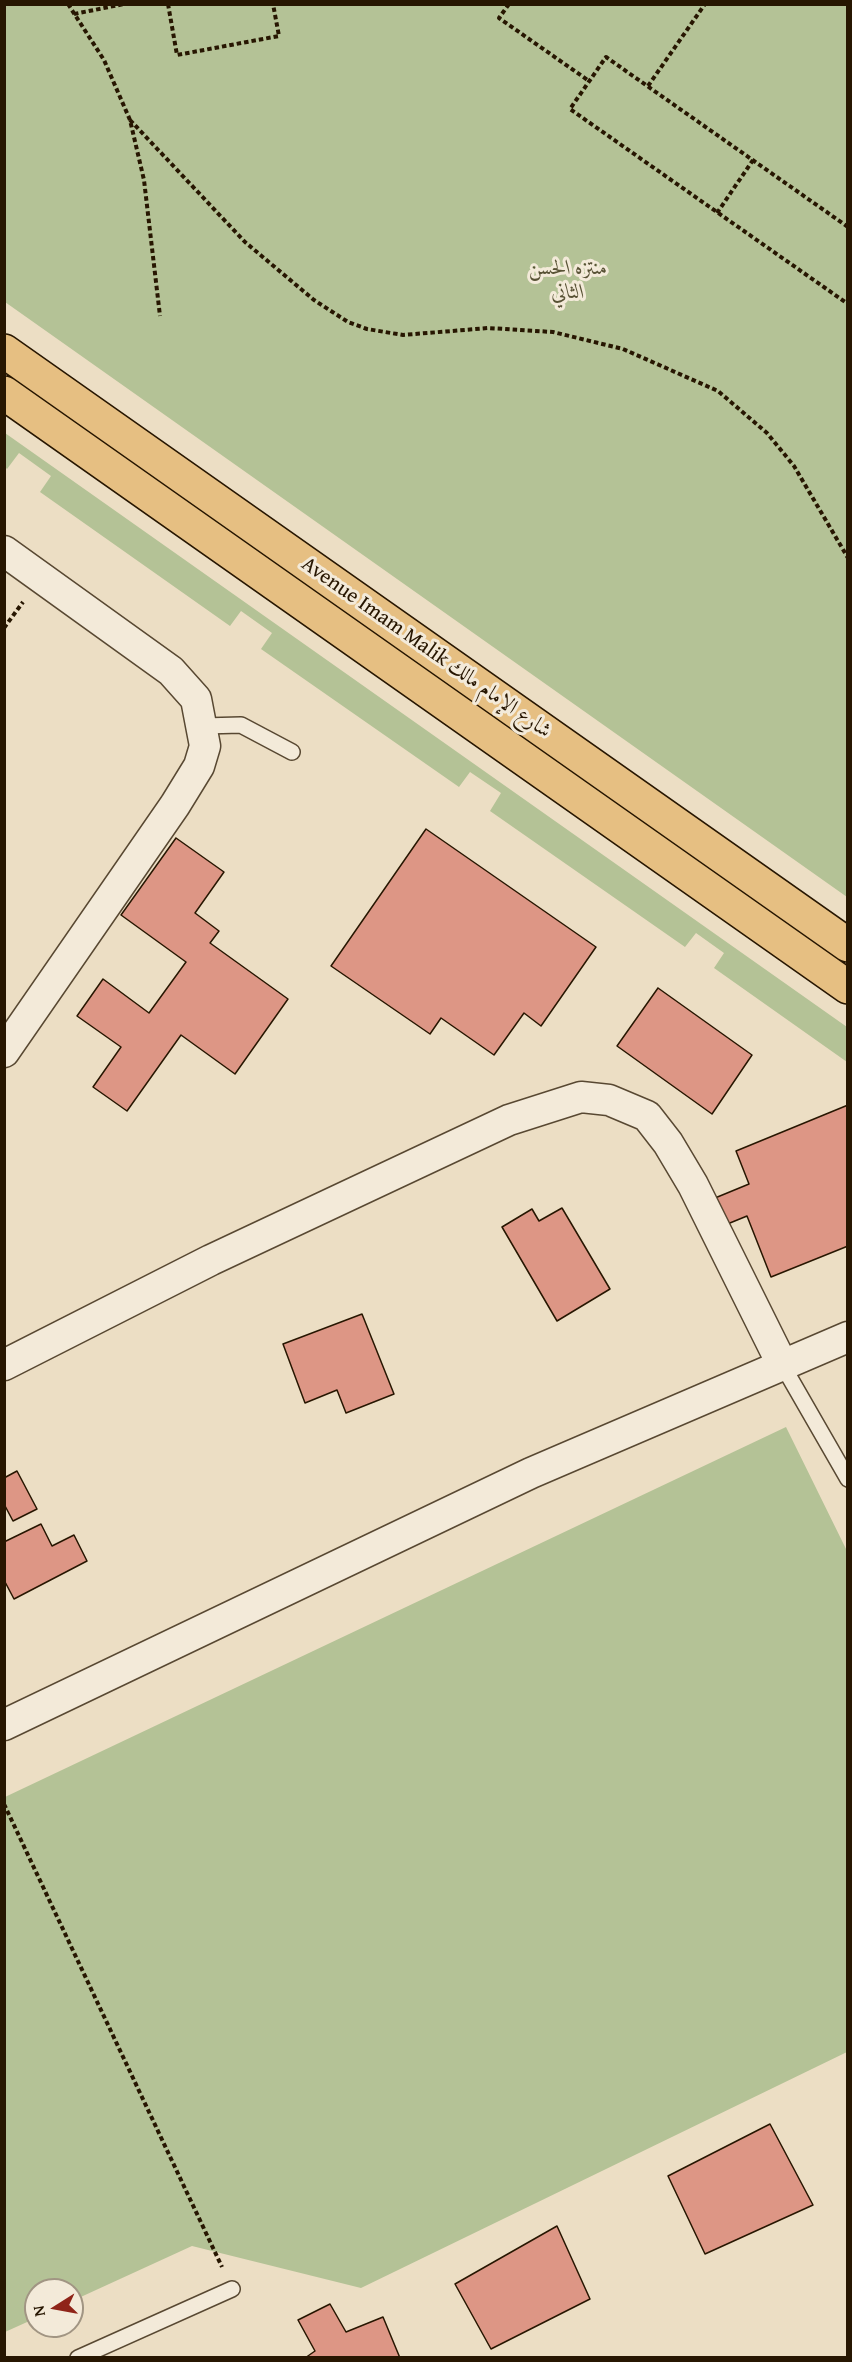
<!DOCTYPE html>
<meta charset="utf-8">
<style>
body{margin:0}
#map{position:relative;width:852px;height:2362px;overflow:hidden;background:#ecdec4;font-family:"Gentium Book Plus",serif}
canvas{display:block}
.frame{position:absolute;inset:0;border:6px solid #271601;pointer-events:none}
.north{position:absolute;left:24px;top:2278px;width:60px;height:60px;box-sizing:border-box;background:#f3ead9;border:2px solid #a19583;border-radius:50%;rotate:259deg;font-size:16px;font-weight:700;line-height:24px;text-align:center;color:#271601}
.north::after{content:'';display:block;margin:auto;width:21px;height:27px;background:#8f2418;clip-path:polygon(50% 0,100% 100%,50% 72%,0 100%)}
</style>
<div id="map">
<canvas width="852" height="2362"></canvas>
<div class="frame"></div>
<div class="north">N</div>
</div>
<script>
const ctx = document.querySelector('canvas').getContext('2d');
ctx.lineJoin = 'round';
function fillPath(path, color) { ctx.fillStyle = color; ctx.fill(path, 'evenodd'); }
const shape = rows => new Path2D(rows.map(r => 'M' + r).join(''));
function strokePath(path, color, width, dash) { ctx.strokeStyle = color; ctx.lineWidth = width; ctx.lineCap = dash ? 'butt' : 'round'; ctx.setLineDash(dash || []); ctx.stroke(path); }
function drawText(font, color, halo, rows, align = 'center') {
  ctx.font = font + ' "Gentium Book Plus",Amiri,serif'; ctx.lineWidth = 6; ctx.setLineDash([]); ctx.textBaseline = 'middle'; ctx.strokeStyle = halo; ctx.fillStyle = color; for (const [text, x, y, turn = 0] of rows) {
    ctx.save(); ctx.translate(x, y); ctx.rotate((+turn || 0) * Math.PI / 180); ctx.textAlign = isNaN(turn) ? turn : align; if (halo) ctx.strokeText(text, 0, 0); ctx.fillText(text, 0, 0); ctx.restore();
  }
}
fillPath(shape([
 [5,4,847,5,847,897,5,302],
 [5,433,847,1027,847,1062,714,968,724,953,696,933,685,947,490,811,501,793,470,772,459,787,261,649,272,633,241,611,230,626,40,492,51,476,19,453,7,469,5,467],
 [786,1427,847,1551,847,2052,361,2288,192,2246,72,2301,72,2290,36,2290,36,2318,5,2332,5,1797]
]), '#b4c296');
const building = shape([
 [426,829,596,947,541,1026,524,1013,494,1055,441,1018,430,1034,331,966,426,829],
 [176,838,224,872,195,913,219,931,210,943,288,999,235,1074,181,1035,127,1111,93,1087,121,1047,77,1016,103,979,149,1013,186,962,121,915,176,838],
 [658,988,752,1055,712,1114,617,1046,658,988],
 [848,1105,848,1246,771,1277,747,1216,725,1225,715,1198,749,1184,736,1151,848,1105],
 [562,1208,610,1289,557,1321,502,1227,532,1209,539,1221,562,1208],
 [362,1314,394,1394,346,1413,337,1390,305,1403,283,1344,362,1314],
 [17,1471,37,1509,13,1521,4,1504,4,1478,17,1471],
 [41,1524,52,1546,74,1535,87,1561,14,1599,4,1580,4,1542,41,1524],
 [770,2124,813,2205,705,2254,668,2176,770,2124],
 [557,2226,590,2299,491,2349,455,2284,557,2226],
 [330,2304,346,2332,383,2317,400,2358,305,2358,315,2351,298,2320,330,2304]
]);
fillPath(building, '#dd9685');
strokePath(building, '#271601', 1.5);
const lane = shape([
 [203,726,241,725,292,752],
 [783,1366,848,1479],
 [78,2358,232,2289]
]);
const street = shape([
 [4,551,171,671,196,699,205,746,199,766,175,805,4,1052],
 [4,1365,211,1260,509,1120,581,1097,609,1100,647,1116,668,1143,693,1185,783,1366],
 [4,1725,531,1473,848,1337]
]);
const primary = shape([
 [4,351,848,945],
 [4,393,848,987]
]);
strokePath(lane, '#584832', 18);
strokePath(street, '#584832', 33);
strokePath(primary, '#271601', 36);
strokePath(shape([
 [68,4,104,60,130,120,144,180,160,316],
 [168,4,177,55,279,36,273,4],
 [509,4,499,18,589,81],
 [74,14,124,4],
 [648,86,705,4],
 [130,120,245,242,314,300,348,322,367,329,403,335,488,328,553,332,623,349,718,391,767,433,794,466,848,558],
 [717,213,753,160],
 [848,227,606,57,570,109,848,304],
 [4,628,23,602],
 [4,1804,222,2267]
]), '#271601', 4, [4.5, 3]);
strokePath(lane, '#f3ead9', 15);
strokePath(street, '#f3ead9', 30);
strokePath(primary, '#e6bf82', 33);
drawText('italic 21px', '#585235', '#f3ead9', [
 ["منتزه الحسن",568,269],
 ["الثاني",568,293]
]);
drawText('21px', '#271601', '#f3ead9', [
 ["Avenue Imam Malik شارع الإمام مالك",426,648,35]
]);
</script>
